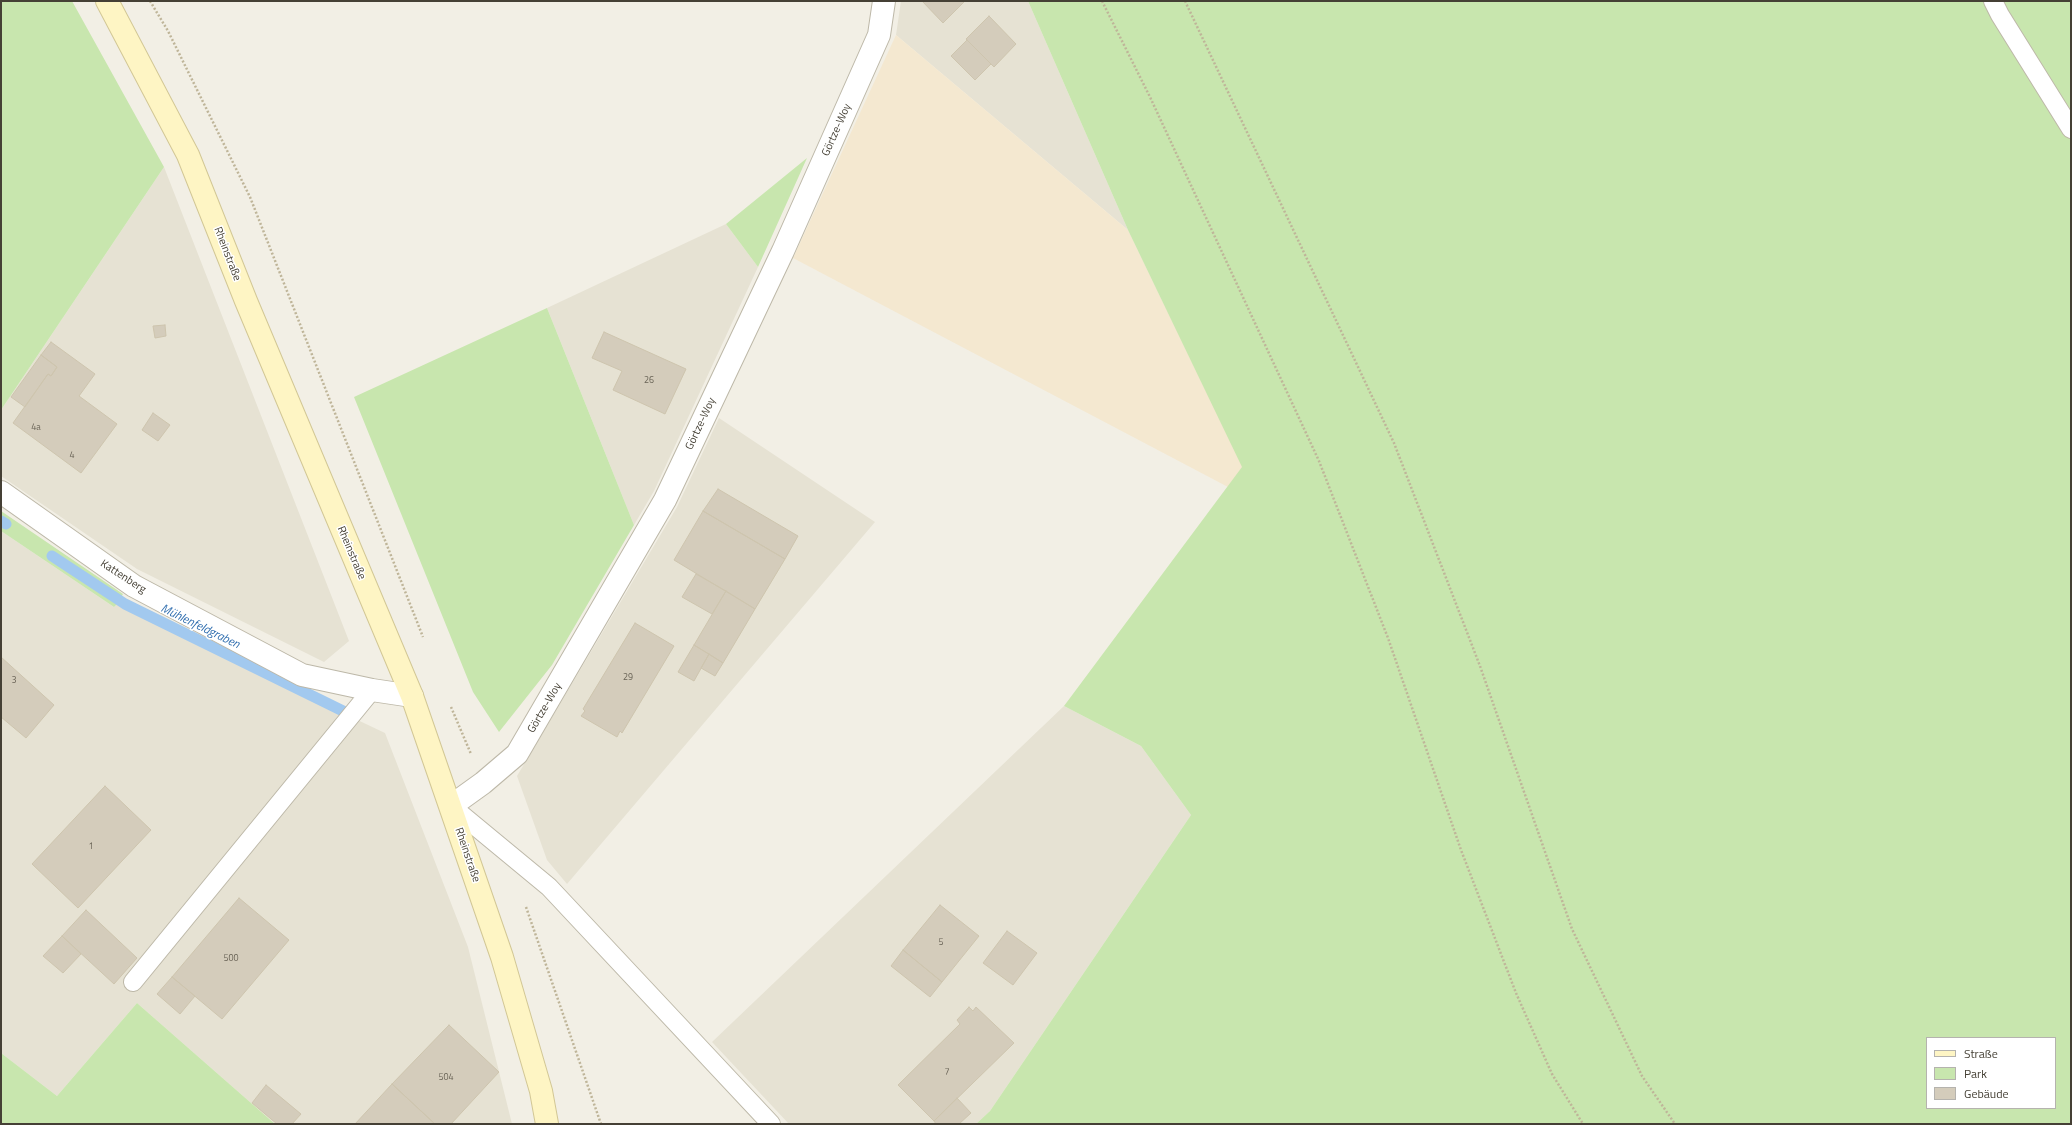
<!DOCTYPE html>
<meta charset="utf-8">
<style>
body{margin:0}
#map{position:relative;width:2072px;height:1125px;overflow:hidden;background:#f2efe5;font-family:"Titillium Web",sans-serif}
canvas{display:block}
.frame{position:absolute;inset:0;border:2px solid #454035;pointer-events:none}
.legend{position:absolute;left:1926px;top:1037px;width:130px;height:72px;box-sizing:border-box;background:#fff;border:1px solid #b5b3ae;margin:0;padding:5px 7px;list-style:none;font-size:12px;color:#454035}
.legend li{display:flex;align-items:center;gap:8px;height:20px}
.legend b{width:20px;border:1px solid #b5b3ae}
</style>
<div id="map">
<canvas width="2072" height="1125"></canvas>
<div class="frame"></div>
<ul class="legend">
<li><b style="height:5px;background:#fef5c4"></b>Straße</li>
<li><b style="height:11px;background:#c8e6ae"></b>Park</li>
<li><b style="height:11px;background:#d4ccbb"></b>Gebäude</li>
</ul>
</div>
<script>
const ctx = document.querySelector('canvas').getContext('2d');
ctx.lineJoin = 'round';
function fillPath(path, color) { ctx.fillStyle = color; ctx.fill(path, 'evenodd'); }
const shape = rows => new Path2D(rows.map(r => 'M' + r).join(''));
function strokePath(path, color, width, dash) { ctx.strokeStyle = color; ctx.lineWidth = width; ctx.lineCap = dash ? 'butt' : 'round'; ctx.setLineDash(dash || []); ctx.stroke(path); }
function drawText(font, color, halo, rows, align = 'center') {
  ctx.font = font + ' "Titillium Web",sans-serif'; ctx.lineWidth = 3; ctx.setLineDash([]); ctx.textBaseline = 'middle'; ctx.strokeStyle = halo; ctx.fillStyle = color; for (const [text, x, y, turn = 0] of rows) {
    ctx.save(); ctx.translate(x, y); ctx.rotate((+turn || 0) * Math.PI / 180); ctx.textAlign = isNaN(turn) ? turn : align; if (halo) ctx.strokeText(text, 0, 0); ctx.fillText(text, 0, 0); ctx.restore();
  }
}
fillPath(shape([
 [901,1,1028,1,1128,230,896,35],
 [164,167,349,641,324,662,137,569,1,476,1,410],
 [726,224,758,267,654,491,634,525,547,308],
 [719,418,875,522,567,884,547,860,517,776,677,507],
 [1,531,114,607,118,603,345,717,347,715,385,733,468,947,512,1124,275,1124,137,1003,57,1096,1,1053],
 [1064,706,1141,746,1191,815,990,1111,976,1124,789,1124,712,1042]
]), '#e6e2d3');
fillPath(shape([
 [896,35,1128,230,1243,467,1228,487,793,258]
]), '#f4e8d0');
fillPath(shape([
 [1,1,72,1,164,167,1,410],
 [1028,1,2071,1,2071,1124,976,1124,990,1111,1191,815,1141,746,1064,706,1242,467,1128,230],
 [1927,1038,2055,1038,2055,1108,1927,1108],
 [807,158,758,267,726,224],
 [547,308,634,525,552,665,499,732,473,692,354,397],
 [1,511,123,594,118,603,114,607,1,531],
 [137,1003,275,1124,1,1124,1,1053,57,1096]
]), '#c8e6ae');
strokePath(shape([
 [1,521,6,524],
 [52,556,125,604,343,711]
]), '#a2c9ef', 11);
const building = shape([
 [922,1,965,1,943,23,922,1],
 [989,16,1016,44,994,67,966,39,989,16],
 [967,40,991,64,975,80,951,56,967,40],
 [165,325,166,336,155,338,153,326,165,325],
 [604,332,686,369,665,414,613,390,622,371,592,358,604,332],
 [51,342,95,374,79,396,117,424,81,473,13,423,48,374,51,376,57,367,41,355,51,342],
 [41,355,57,367,51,376,48,374,25,407,11,397,41,355],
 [153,413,170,425,158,441,142,430,153,413],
 [718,489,798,536,785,559,703,511,718,489],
 [703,511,785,559,755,609,674,560,703,511],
 [696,574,726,591,712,614,682,597,696,574],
 [726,591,755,609,723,663,694,645,726,591],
 [635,623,674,646,622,733,620,731,617,737,581,716,585,711,583,709,635,623],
 [694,645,709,654,694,681,678,672,694,645],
 [709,654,723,663,715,676,701,668,709,654],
 [1,657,54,705,26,738,1,717,1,657],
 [105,786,151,830,78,908,32,864,105,786],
 [239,898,289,940,222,1019,172,977,239,898],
 [940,905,979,936,942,982,903,950,940,905],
 [86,910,137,958,114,984,62,936,86,910],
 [1007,931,1037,953,1013,985,983,963,1007,931],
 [62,936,81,954,63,973,43,956,62,936],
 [903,950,942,982,930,997,891,966,903,950],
 [172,977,195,996,180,1014,157,994,172,977],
 [969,1007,973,1011,976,1007,1014,1043,934,1121,898,1085,960,1024,957,1020,969,1007],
 [449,1025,499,1072,451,1124,435,1124,392,1084,449,1025],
 [392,1084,435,1124,355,1124,392,1084],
 [266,1085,301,1114,292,1124,277,1124,252,1103,266,1085],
 [957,1098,971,1113,959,1124,936,1124,934,1121,957,1098]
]);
fillPath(building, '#d4ccbb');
strokePath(building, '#cec5ae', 1);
const service = shape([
 [1993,1,2000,15,2071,129],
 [451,806,549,887,771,1124],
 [133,982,372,690]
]);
const minor = shape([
 [1,492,134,586,302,675,372,690,412,696],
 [451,806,483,783,517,754,665,500,783,251,879,35,884,1]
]);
const secondary = shape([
 [107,1,188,155,246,301,412,696,502,957,541,1091,547,1124]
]);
strokePath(service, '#bdb8a8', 20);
strokePath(minor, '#bdb8a8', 24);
strokePath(secondary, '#d2c795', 24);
strokePath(shape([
 [150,1,168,31,250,197,423,637],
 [1102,1,1150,97,1319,461,1388,638,1461,850,1516,993,1552,1074,1583,1124],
 [1185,1,1394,443,1480,666,1572,929,1642,1076,1675,1124],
 [451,707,471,754],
 [526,907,601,1124]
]), '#bfb599', 2.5, [2, 2]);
strokePath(service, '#fff', 18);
strokePath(minor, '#fff', 22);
strokePath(secondary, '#fef5c4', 22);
drawText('9px', '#696356', null, [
 ["26",649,381],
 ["4a",36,428],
 ["4",72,456],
 ["29",628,678],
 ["3",14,681],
 ["1",91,847],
 ["5",941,943],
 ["500",231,959],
 ["7",947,1073],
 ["504",446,1078]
]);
drawText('11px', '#454035', '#fff', [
 ["Görtze-Woy",837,130,-66],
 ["Rheinstraße",227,254,69],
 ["Görtze-Woy",701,424,-65],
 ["Rheinstraße",351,553,67],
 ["Kattenberg",123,577,33],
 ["Görtze-Woy",545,708,-60],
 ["Rheinstraße",467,855,71]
]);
drawText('italic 12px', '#306eaf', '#fff', [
 ["Mühlenfeldgraben",200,627,26]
]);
</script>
